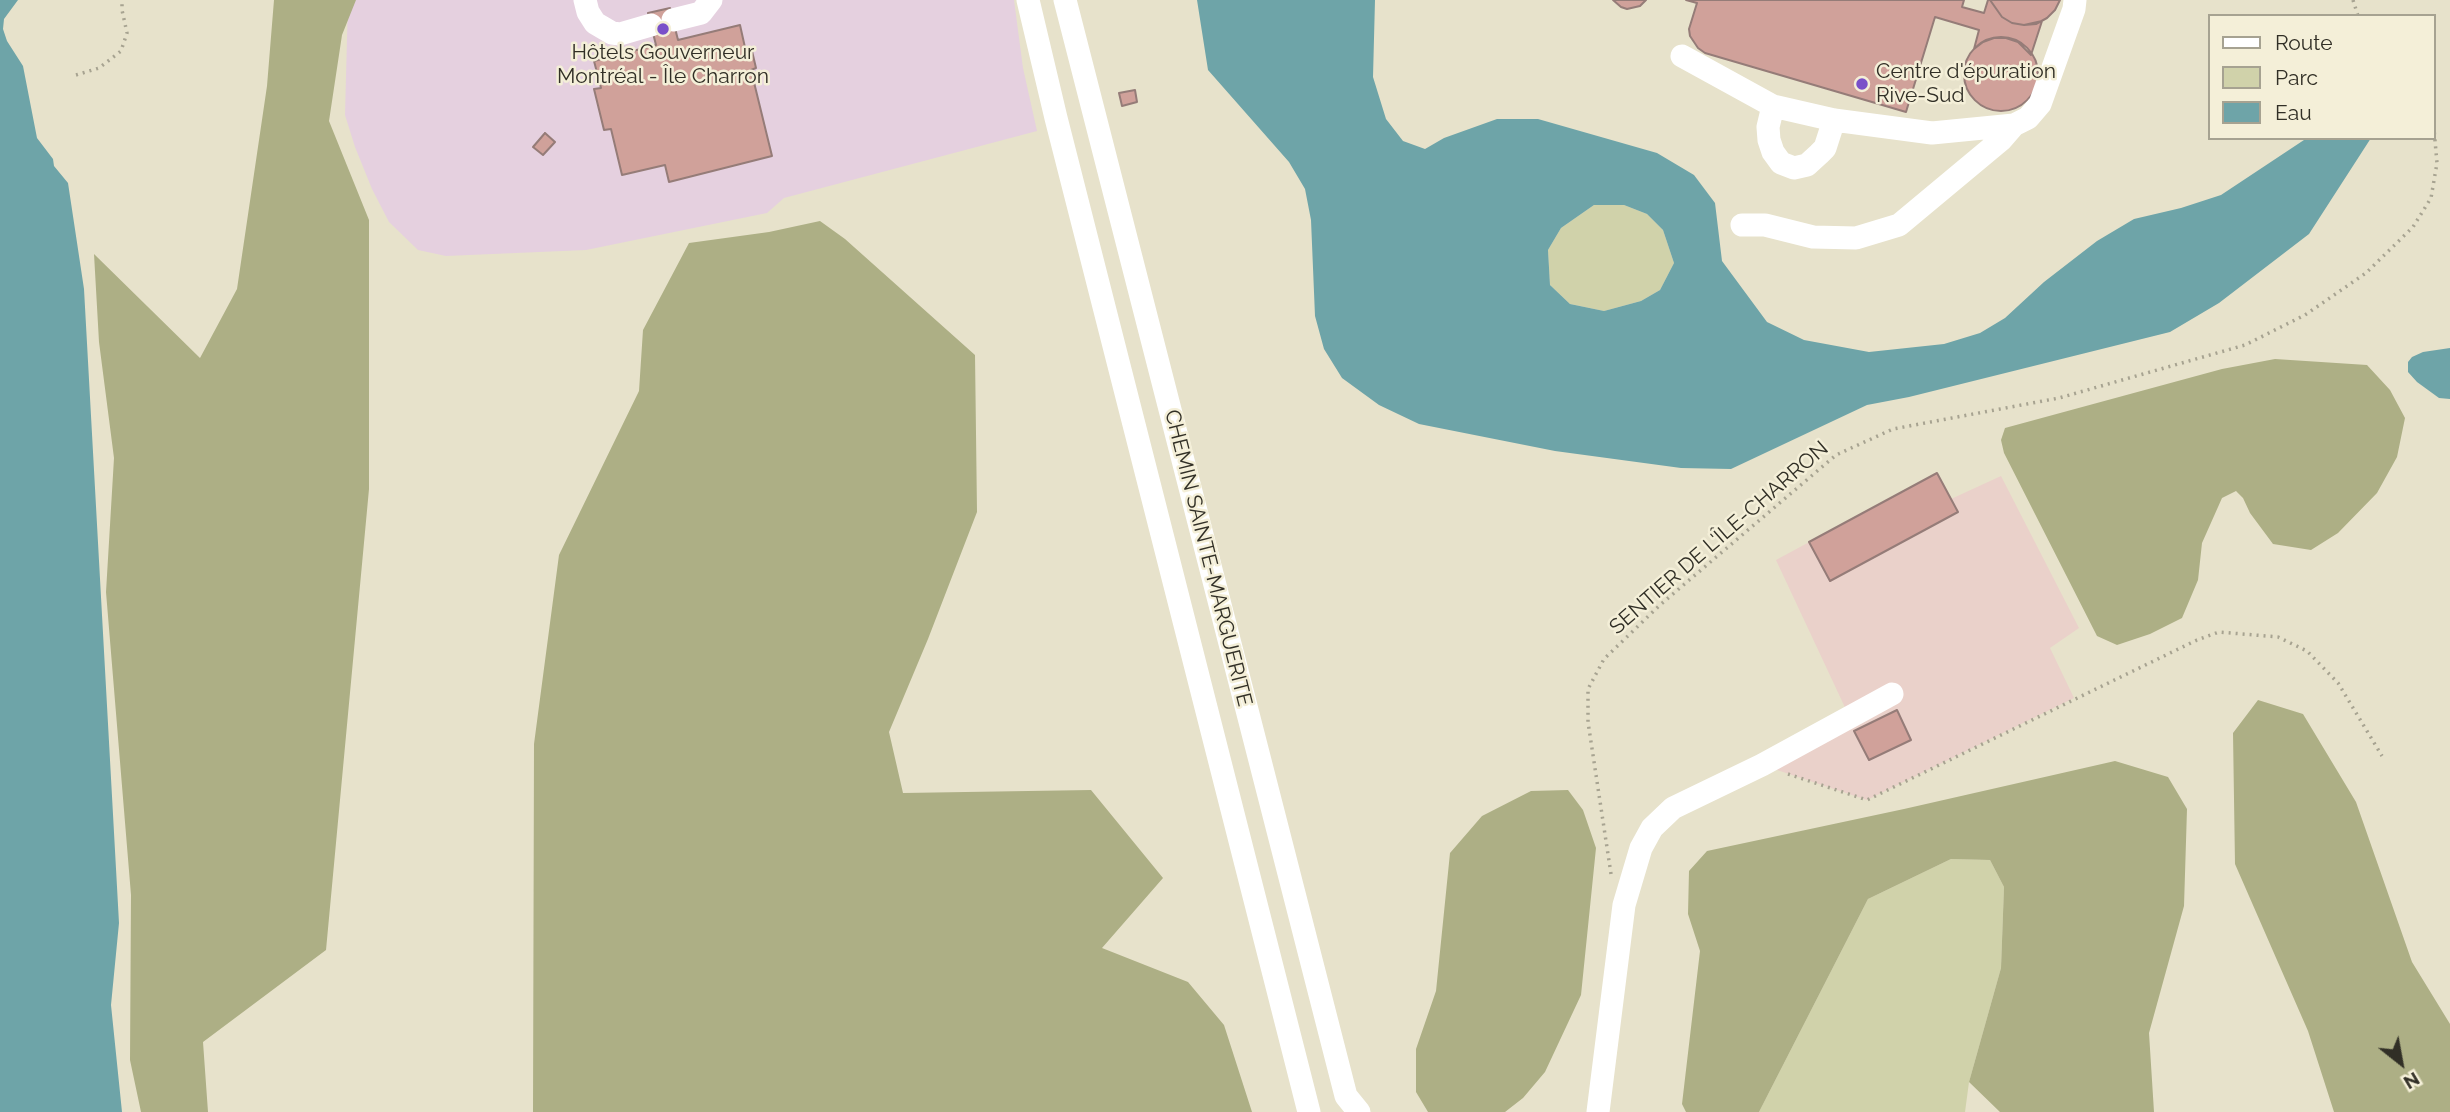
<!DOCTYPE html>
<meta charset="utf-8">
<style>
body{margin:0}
#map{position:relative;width:2450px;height:1112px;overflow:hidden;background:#e7e2cb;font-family:Raleway,sans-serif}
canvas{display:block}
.legend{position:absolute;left:2208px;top:14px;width:228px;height:126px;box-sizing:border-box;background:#f4efd8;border:2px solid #a6a291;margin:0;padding:9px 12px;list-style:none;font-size:21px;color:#312f26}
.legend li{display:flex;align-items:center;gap:14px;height:35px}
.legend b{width:35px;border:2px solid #a6a291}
.north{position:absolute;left:2366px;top:1028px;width:70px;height:70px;-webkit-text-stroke:5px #f4efd8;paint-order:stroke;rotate:149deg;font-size:19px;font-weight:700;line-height:28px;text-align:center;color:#312f26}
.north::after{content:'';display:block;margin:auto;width:24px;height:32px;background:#312f26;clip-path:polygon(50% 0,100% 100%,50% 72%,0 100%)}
</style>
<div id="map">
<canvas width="2450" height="1112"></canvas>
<ul class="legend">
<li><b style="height:9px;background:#fff"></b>Route</li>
<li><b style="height:19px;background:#d0d2aa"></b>Parc</li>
<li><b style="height:19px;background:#6ea4a8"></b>Eau</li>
</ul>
<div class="north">N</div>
</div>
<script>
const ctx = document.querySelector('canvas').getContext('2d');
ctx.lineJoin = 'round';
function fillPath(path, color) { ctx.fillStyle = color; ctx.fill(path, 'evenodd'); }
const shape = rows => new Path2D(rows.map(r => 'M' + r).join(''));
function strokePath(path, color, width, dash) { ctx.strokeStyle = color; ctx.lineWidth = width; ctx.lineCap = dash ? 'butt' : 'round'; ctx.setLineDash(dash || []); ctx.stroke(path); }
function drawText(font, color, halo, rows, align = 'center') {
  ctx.font = font + ' Raleway,sans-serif'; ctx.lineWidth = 5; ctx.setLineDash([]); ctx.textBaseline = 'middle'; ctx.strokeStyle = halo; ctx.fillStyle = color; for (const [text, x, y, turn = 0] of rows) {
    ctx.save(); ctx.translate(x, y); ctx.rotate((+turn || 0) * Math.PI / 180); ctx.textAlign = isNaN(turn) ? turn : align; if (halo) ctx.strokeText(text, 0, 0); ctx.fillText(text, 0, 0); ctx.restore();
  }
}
fillPath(shape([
 [348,0,1014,0,1023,68,1037,131,784,198,767,213,586,250,446,256,418,250,389,222,372,189,355,147,345,115]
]), '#e5d0df');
fillPath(shape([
 [1937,473,1951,499,2001,476,2079,628,2050,648,2074,698,1867,800,1762,765,1849,716,1776,560],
 [1896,710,1911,740,1869,760,1854,731]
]), '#ead1ca');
fillPath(shape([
 [1594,205,1624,205,1647,214,1663,230,1674,263,1660,290,1641,301,1604,311,1570,304,1550,285,1548,250,1561,228],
 [1951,859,1990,860,2004,887,2001,968,1969,1082,1965,1112,1759,1112,1868,899]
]), '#d0d2aa');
fillPath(shape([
 [274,0,356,0,342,35,329,121,369,220,369,489,326,950,203,1042,208,1112,141,1112,130,1060,131,895,106,592,114,458,99,342,94,254,200,358,237,289,267,86],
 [820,221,845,239,975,355,977,512,928,639,889,732,903,793,1091,790,1163,878,1102,948,1188,982,1224,1025,1252,1112,533,1112,534,744,559,555,639,391,643,330,689,243,769,232],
 [2275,359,2367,365,2390,390,2405,418,2397,457,2377,493,2338,533,2311,550,2273,544,2250,513,2243,498,2236,491,2222,498,2202,543,2198,580,2182,618,2150,634,2117,645,2097,636,2004,453,2001,440,2005,428,2222,369],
 [2258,700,2303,714,2356,802,2412,962,2450,1024,2450,1112,2334,1112,2308,1031,2235,864,2233,733],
 [2115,761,2168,777,2187,809,2184,906,2149,1033,2154,1112,2000,1112,1969,1082,2001,968,2004,887,1990,860,1951,859,1868,899,1759,1112,1686,1112,1682,1104,1700,951,1688,914,1689,871,1707,851,1904,809],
 [1568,790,1583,810,1596,848,1581,995,1545,1072,1523,1098,1505,1112,1428,1112,1416,1092,1416,1049,1436,991,1450,853,1482,816,1531,791]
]), '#adaf85');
fillPath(shape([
 [0,0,18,0,4,19,3,29,7,41,23,66,37,138,53,159,54,166,68,183,84,289,119,923,111,1005,122,1112,0,1112],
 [1197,0,1375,0,1373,77,1386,119,1403,141,1425,149,1444,138,1497,119,1538,119,1657,153,1694,175,1715,203,1722,261,1767,322,1804,340,1869,352,1944,344,1980,333,2005,318,2044,282,2097,241,2134,219,2181,208,2221,195,2307,138,2371,138,2309,234,2219,303,2170,332,1909,397,1867,405,1731,469,1681,468,1555,451,1419,424,1379,405,1342,378,1324,349,1315,316,1311,220,1305,189,1289,162,1208,70],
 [1594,205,1624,205,1647,214,1663,230,1674,263,1660,290,1641,301,1604,311,1570,304,1550,285,1548,250,1561,228],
 [2450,348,2450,399,2439,398,2417,382,2408,372,2408,362,2412,357,2423,352]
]), '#6ea4a8');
const building = shape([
 [1613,0,1646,0,1640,6,1627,9,1621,7,1613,0],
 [1686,0,1964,0,1962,7,1984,13,1988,0,1990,0,2002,17,2012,23,2024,25,2042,21,2031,55,2018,42,2006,38,1994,38,1983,42,1974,49,1979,30,1935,17,1906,112,1705,53,1698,48,1690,36,1689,29,1697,3,1686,0],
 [1990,0,2060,0,2055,10,2047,18,2036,24,2024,25,2012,23,2002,17,1990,0],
 [670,8,678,40,740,25,746,52,752,51,756,68,751,70,772,156,669,182,665,165,622,175,611,129,604,130,594,89,601,88,594,61,656,45,648,13,670,8],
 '1964 74a37 37 0 1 1 74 0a37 37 0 1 1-74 0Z',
 [1135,90,1137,102,1122,106,1119,93,1135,90],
 [545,133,555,142,543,155,533,147,545,133],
 [1937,473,1958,512,1830,581,1809,542,1937,473],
 [1897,710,1911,740,1869,760,1854,731,1897,710]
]);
fillPath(building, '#d0a19a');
strokePath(building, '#957c78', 2);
strokePath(shape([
 [2353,0,2358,16],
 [76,75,99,68,121,51,127,33,122,10,122,0],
 [1788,774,1867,800,2197,640,2219,632,2278,637,2307,651,2338,683,2382,756],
 [1611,874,1588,722,1588,689,1604,659,1660,605,1836,455,1893,429,2059,398,2245,345,2305,315,2366,273,2413,227,2431,198,2437,163,2434,129]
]), '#a7a391', 3.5, [2, 5]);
strokePath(shape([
 [585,0,588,12,595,23,612,33,620,34,651,25],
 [1028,0,1056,118,1309,1112],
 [1065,0,1346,1096,1359,1112],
 [673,20,701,13,711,0],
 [1682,56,1773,106,1834,120,1932,133,2014,125,2028,118,2040,104,2074,9,2075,0],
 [1773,106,1768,127,1769,140,1773,152,1781,163,1794,168,1807,165,1819,154,1825,148,1834,120],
 [1742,225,1765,225,1813,237,1856,238,1899,225,2001,140,2014,125],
 [1598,1112,1624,905,1641,848,1652,828,1673,808,1762,765,1892,694]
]), '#fff', 23);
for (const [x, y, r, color] of [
 [663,29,7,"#7950c9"],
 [1862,84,7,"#7950c9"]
]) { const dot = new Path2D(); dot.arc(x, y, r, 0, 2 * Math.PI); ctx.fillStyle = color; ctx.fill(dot); strokePath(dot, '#f4efd8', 2.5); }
drawText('21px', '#312f26', '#f4efd8', [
 ["Hôtels Gouverneur",663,53],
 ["Montréal - Île Charron",663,77],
 ["Centre d'épuration",1876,72,"left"],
 ["Rive-Sud",1876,96,"left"]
]);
drawText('21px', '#312f26', '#f4efd8', [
 ["SENTIER DE L'ÎLE-CHARRON",1719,538,-41],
 ["CHEMIN SAINTE-MARGUERITE",1208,558,76]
]);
</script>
